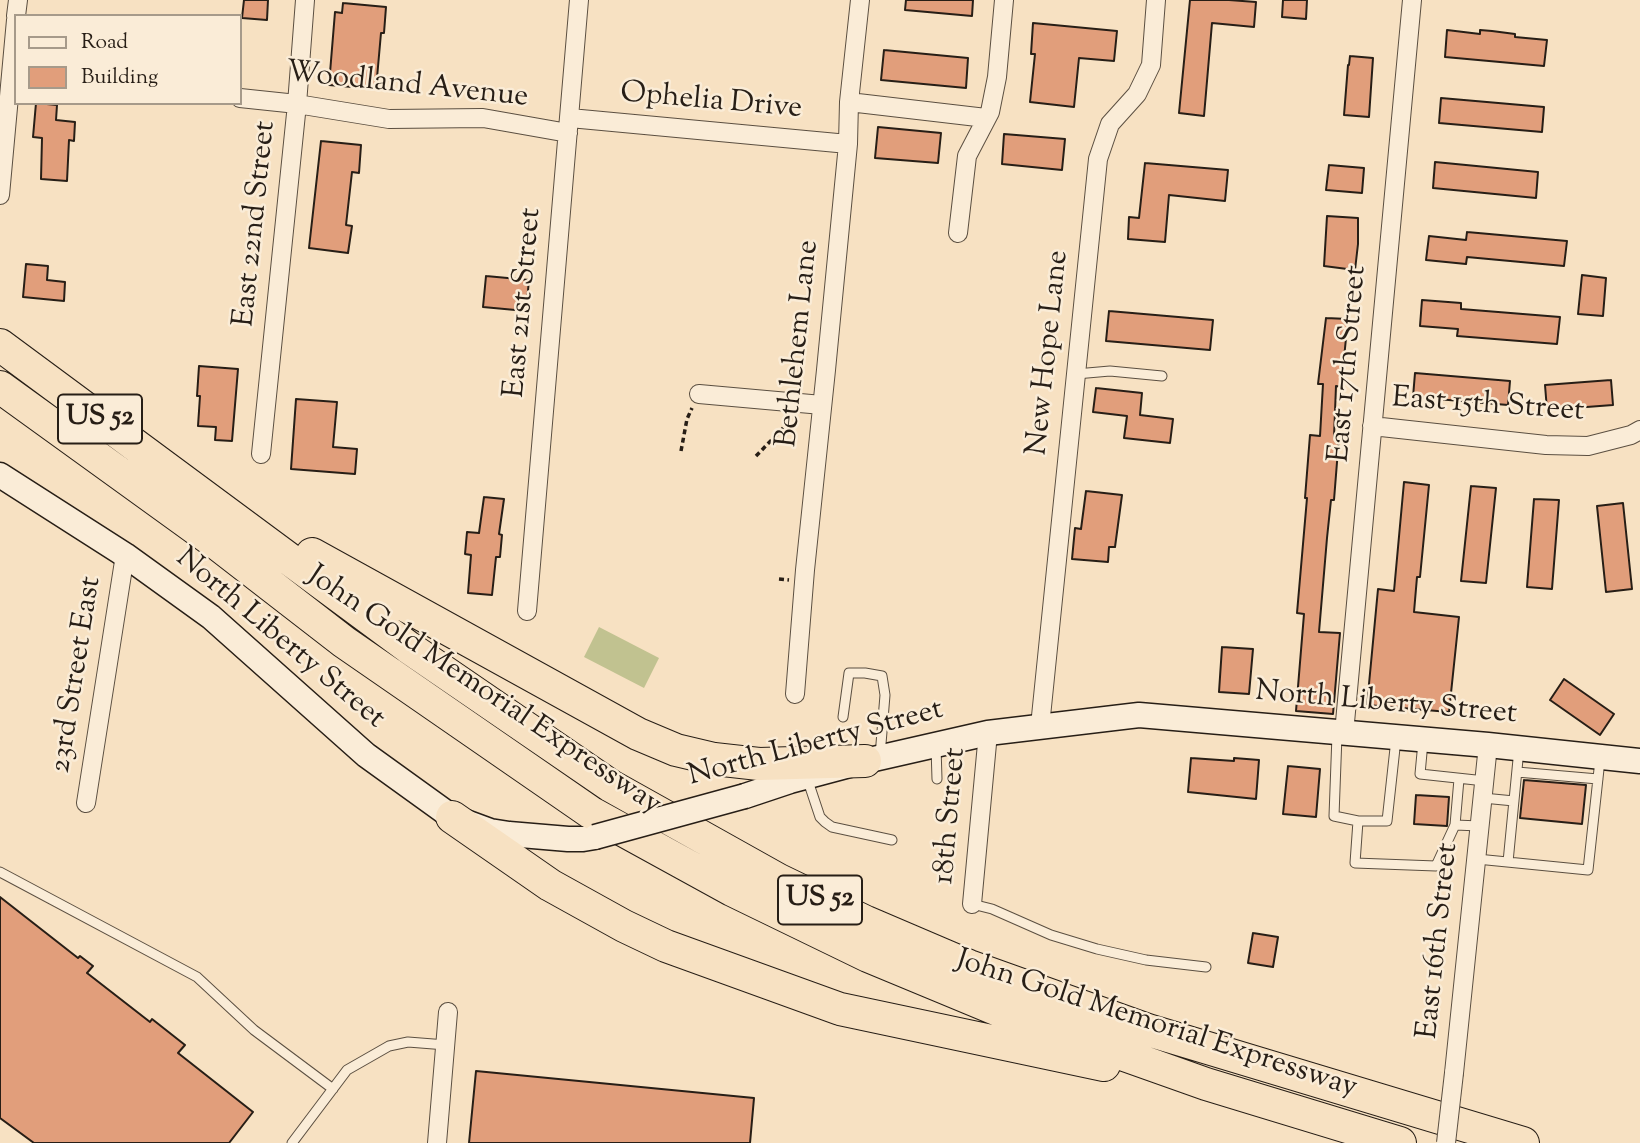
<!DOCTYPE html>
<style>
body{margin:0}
#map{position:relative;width:1640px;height:1143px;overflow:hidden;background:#f7e1c2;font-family:"Sorts Mill Goudy",serif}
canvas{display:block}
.legend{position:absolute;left:14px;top:14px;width:228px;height:91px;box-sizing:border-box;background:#faecd7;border:2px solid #a69a8a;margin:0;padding:9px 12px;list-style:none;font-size:21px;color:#271e16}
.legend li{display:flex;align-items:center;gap:14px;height:35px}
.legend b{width:35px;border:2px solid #a69a8a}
</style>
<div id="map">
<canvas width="1640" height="1143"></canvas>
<ul class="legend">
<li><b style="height:9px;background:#faecd7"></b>Road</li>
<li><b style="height:19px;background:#e19e7b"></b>Building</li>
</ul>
</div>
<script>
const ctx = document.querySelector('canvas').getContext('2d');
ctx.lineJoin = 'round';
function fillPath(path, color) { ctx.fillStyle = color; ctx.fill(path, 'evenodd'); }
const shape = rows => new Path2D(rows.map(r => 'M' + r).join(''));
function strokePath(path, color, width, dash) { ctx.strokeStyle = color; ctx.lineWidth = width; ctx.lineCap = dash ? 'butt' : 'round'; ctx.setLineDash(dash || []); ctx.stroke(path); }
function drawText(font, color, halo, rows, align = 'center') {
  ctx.font = font + ' "Sorts Mill Goudy",serif'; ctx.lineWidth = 5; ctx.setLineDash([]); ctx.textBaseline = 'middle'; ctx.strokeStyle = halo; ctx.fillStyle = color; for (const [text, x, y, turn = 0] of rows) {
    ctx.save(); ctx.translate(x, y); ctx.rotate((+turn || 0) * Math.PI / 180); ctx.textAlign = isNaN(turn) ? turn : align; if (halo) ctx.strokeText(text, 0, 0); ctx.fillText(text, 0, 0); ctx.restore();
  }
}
fillPath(shape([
 [599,627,659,658,644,688,584,657]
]), '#c1c290');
const building = shape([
 [244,0,268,0,267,20,242,18,244,0],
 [906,0,973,0,972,16,905,10,906,0],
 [1190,0,1229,0,1256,2,1254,27,1212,23,1204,116,1179,113,1190,0],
 [1283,0,1307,0,1306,19,1282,17,1283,0],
 [343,3,386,7,384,33,381,33,376,89,329,85,335,12,342,13,343,3],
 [1033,23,1117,31,1114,61,1079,58,1074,107,1030,102,1035,54,1031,54,1033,23],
 [1447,30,1480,34,1480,30,1492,31,1515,34,1515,37,1547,40,1544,66,1445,57,1447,30],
 [884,50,968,58,966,88,881,80,884,50],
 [1350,56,1373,58,1369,117,1344,115,1348,65,1349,65,1350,56],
 [1441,98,1544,107,1542,132,1439,123,1441,98],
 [36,103,57,105,56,120,75,122,74,141,69,140,67,181,41,179,42,138,33,137,36,103],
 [878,127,941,133,938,163,875,158,878,127],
 [1004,134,1065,139,1062,170,1002,164,1004,134],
 [321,141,361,145,359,173,352,172,346,225,352,226,348,253,309,248,321,141],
 [1435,162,1538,172,1536,198,1433,188,1435,162],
 [1145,163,1228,170,1225,201,1169,195,1165,242,1128,239,1129,217,1139,218,1145,163],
 [1329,165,1364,168,1362,193,1326,190,1329,165],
 [1327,216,1358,218,1358,244,1355,270,1324,266,1327,216],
 [1467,232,1567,241,1564,266,1467,257,1466,264,1426,260,1429,236,1466,240,1467,232],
 [26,264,48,266,47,280,65,282,64,301,23,297,26,264],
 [1582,275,1606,278,1603,316,1578,314,1582,275],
 [486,276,529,280,526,311,483,307,486,276],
 [1422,300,1461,303,1461,309,1560,317,1557,344,1457,336,1458,329,1420,326,1422,300],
 [1109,311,1213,320,1210,350,1106,341,1109,311],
 [1326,318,1348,319,1341,387,1336,386,1334,437,1339,437,1334,500,1331,500,1327,538,1319,632,1340,633,1333,714,1296,711,1304,614,1297,613,1307,498,1305,498,1310,435,1320,436,1323,384,1318,384,1326,318],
 [199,366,238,369,232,441,215,440,216,427,198,426,200,396,197,396,199,366],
 [1415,373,1510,381,1508,405,1413,397,1415,373],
 [1611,380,1613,405,1547,410,1545,385,1611,380],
 [1096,388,1142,393,1140,415,1173,419,1170,443,1124,438,1127,416,1093,412,1096,388],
 [296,399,337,402,333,447,357,449,355,474,291,469,296,399],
 [1404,482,1429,485,1420,577,1417,577,1414,612,1459,617,1449,712,1367,705,1378,589,1394,591,1404,482],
 [1471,486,1496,488,1486,583,1461,581,1471,486],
 [1086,491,1122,495,1115,547,1109,547,1108,562,1072,559,1075,528,1081,529,1086,491],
 [484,497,504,499,499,534,502,535,500,557,496,557,492,595,468,593,471,555,465,554,467,532,479,533,484,497],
 [1534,499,1559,500,1552,589,1527,587,1534,499],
 [1623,503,1632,589,1606,592,1597,506,1623,503],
 [1222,647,1253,649,1249,694,1219,692,1222,647],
 [1564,679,1614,714,1600,735,1550,700,1564,679],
 [1191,758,1234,761,1234,758,1259,760,1256,799,1188,792,1191,758],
 [1288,766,1320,769,1316,817,1283,814,1288,766],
 [1524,780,1586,785,1582,824,1520,818,1524,780],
 [1416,795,1449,797,1447,826,1414,824,1416,795],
 [0,897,78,958,80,956,93,966,87,973,150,1022,152,1019,185,1045,178,1053,253,1112,229,1143,34,1143,0,1118,0,897],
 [1253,933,1278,937,1273,967,1248,963,1253,933],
 [476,1071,754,1098,750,1143,469,1143,476,1071]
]);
fillPath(building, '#e19e7b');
strokePath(building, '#271e16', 2);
const service = shape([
 [1076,374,1110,371,1162,376],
 [843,717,849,673,865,673,882,676,885,695,880,756],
 [1337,735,1334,816,1358,821,1387,821,1396,739],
 [1423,742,1420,774,1485,781],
 [936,747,937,779],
 [1517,772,1598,779],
 [807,778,820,817,825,822,832,827,892,840],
 [1483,798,1514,801],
 [1358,821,1355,863,1436,866,1455,825,1480,826],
 [1455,825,1459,779],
 [1477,859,1588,870,1600,760],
 [1508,862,1519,749],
 [0,872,197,977,254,1030,333,1089],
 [972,904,992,909,1051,935,1097,949,1146,960,1206,967],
 [292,1143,347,1070,389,1046,408,1042,446,1045]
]);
const minor = shape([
 [16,16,18,0],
 [240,98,297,104,389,119,483,118,568,133],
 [849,102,986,118],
 [570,118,848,144],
 [0,195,16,20],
 [958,233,967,156,990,112,997,77,1004,0],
 [699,394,822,405],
 [1372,426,1546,445,1588,446,1631,435,1640,430],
 [261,454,297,104,305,0],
 [527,611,579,0],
 [795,694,805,570,826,370,848,144,849,102,860,0],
 [1040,726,1098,159,1110,124,1137,94,1151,65,1156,0],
 [1344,733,1412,0],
 [86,803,125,555],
 [972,904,988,733],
 [1454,1073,1488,745],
 [437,1143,448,1012]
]);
const secondary = shape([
 [0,475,125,555,211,617,366,755,452,817,490,831,509,834,568,839,583,839,595,837],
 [745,796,790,781,865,761,988,733,1139,715,1488,745,1640,761]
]);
const motorway = shape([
 [0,345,408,647,611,786,779,880,866,922,969,966,1148,1030,1523,1143],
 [0,387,220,546,344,642,590,812,732,890,868,956,1003,1012,1206,1084,1400,1143],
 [312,554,638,734,676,750,714,759,759,764,865,761],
 [452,817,550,885,624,926,666,946,840,1009,1104,1065]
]);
strokePath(service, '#5b4f41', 11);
strokePath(minor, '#5b4f41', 20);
strokePath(secondary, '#271e16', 27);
strokePath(motorway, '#271e16', 34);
strokePath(shape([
 [681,451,687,419,692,408],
 [756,456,791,420],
 [779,579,789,580]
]), '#271e16', 3.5, [5, 3.5]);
strokePath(service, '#faecd7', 9);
strokePath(minor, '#faecd7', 18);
strokePath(secondary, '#faecd7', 24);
strokePath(motorway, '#f7e1c2', 32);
const minorBridge = shape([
 [1446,1143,1454,1073]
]);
const secondaryBridge = shape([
 [595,837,745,796]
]);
strokePath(minorBridge, '#5b4f41', 20, []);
strokePath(secondaryBridge, '#271e16', 27, []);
strokePath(minorBridge, '#faecd7', 18);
strokePath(secondaryBridge, '#faecd7', 24);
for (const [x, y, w] of [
 [100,419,84],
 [820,900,84]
]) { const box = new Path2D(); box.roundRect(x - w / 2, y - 24.5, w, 49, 5); ctx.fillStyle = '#faecd7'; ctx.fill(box); strokePath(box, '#271e16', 2); }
drawText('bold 28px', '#271e16', null, [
 ["US 52",100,419],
 ["US 52",820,900]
]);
drawText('30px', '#271e16', '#faecd7', [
 ["Woodland Avenue",407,87,6],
 ["Ophelia Drive",711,103,5],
 ["East 22nd Street",257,224,-84],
 ["East 21st Street",525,303,-85],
 ["Bethlehem Lane",800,344,-84],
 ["New Hope Lane",1050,353,-84],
 ["East 17th Street",1350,364,-85],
 ["East 15th Street",1488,407,4],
 ["North Liberty Street",279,640,40],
 ["23rd Street East",78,675,-81],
 ["John Gold Memorial Expressway",483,692,34],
 ["North Liberty Street",1386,705,5],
 ["North Liberty Street",816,745,-15],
 ["18th Street",952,816,-85],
 ["East 16th Street",1440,941,-84],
 ["John Gold Memorial Expressway",1156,1026,18]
]);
</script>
